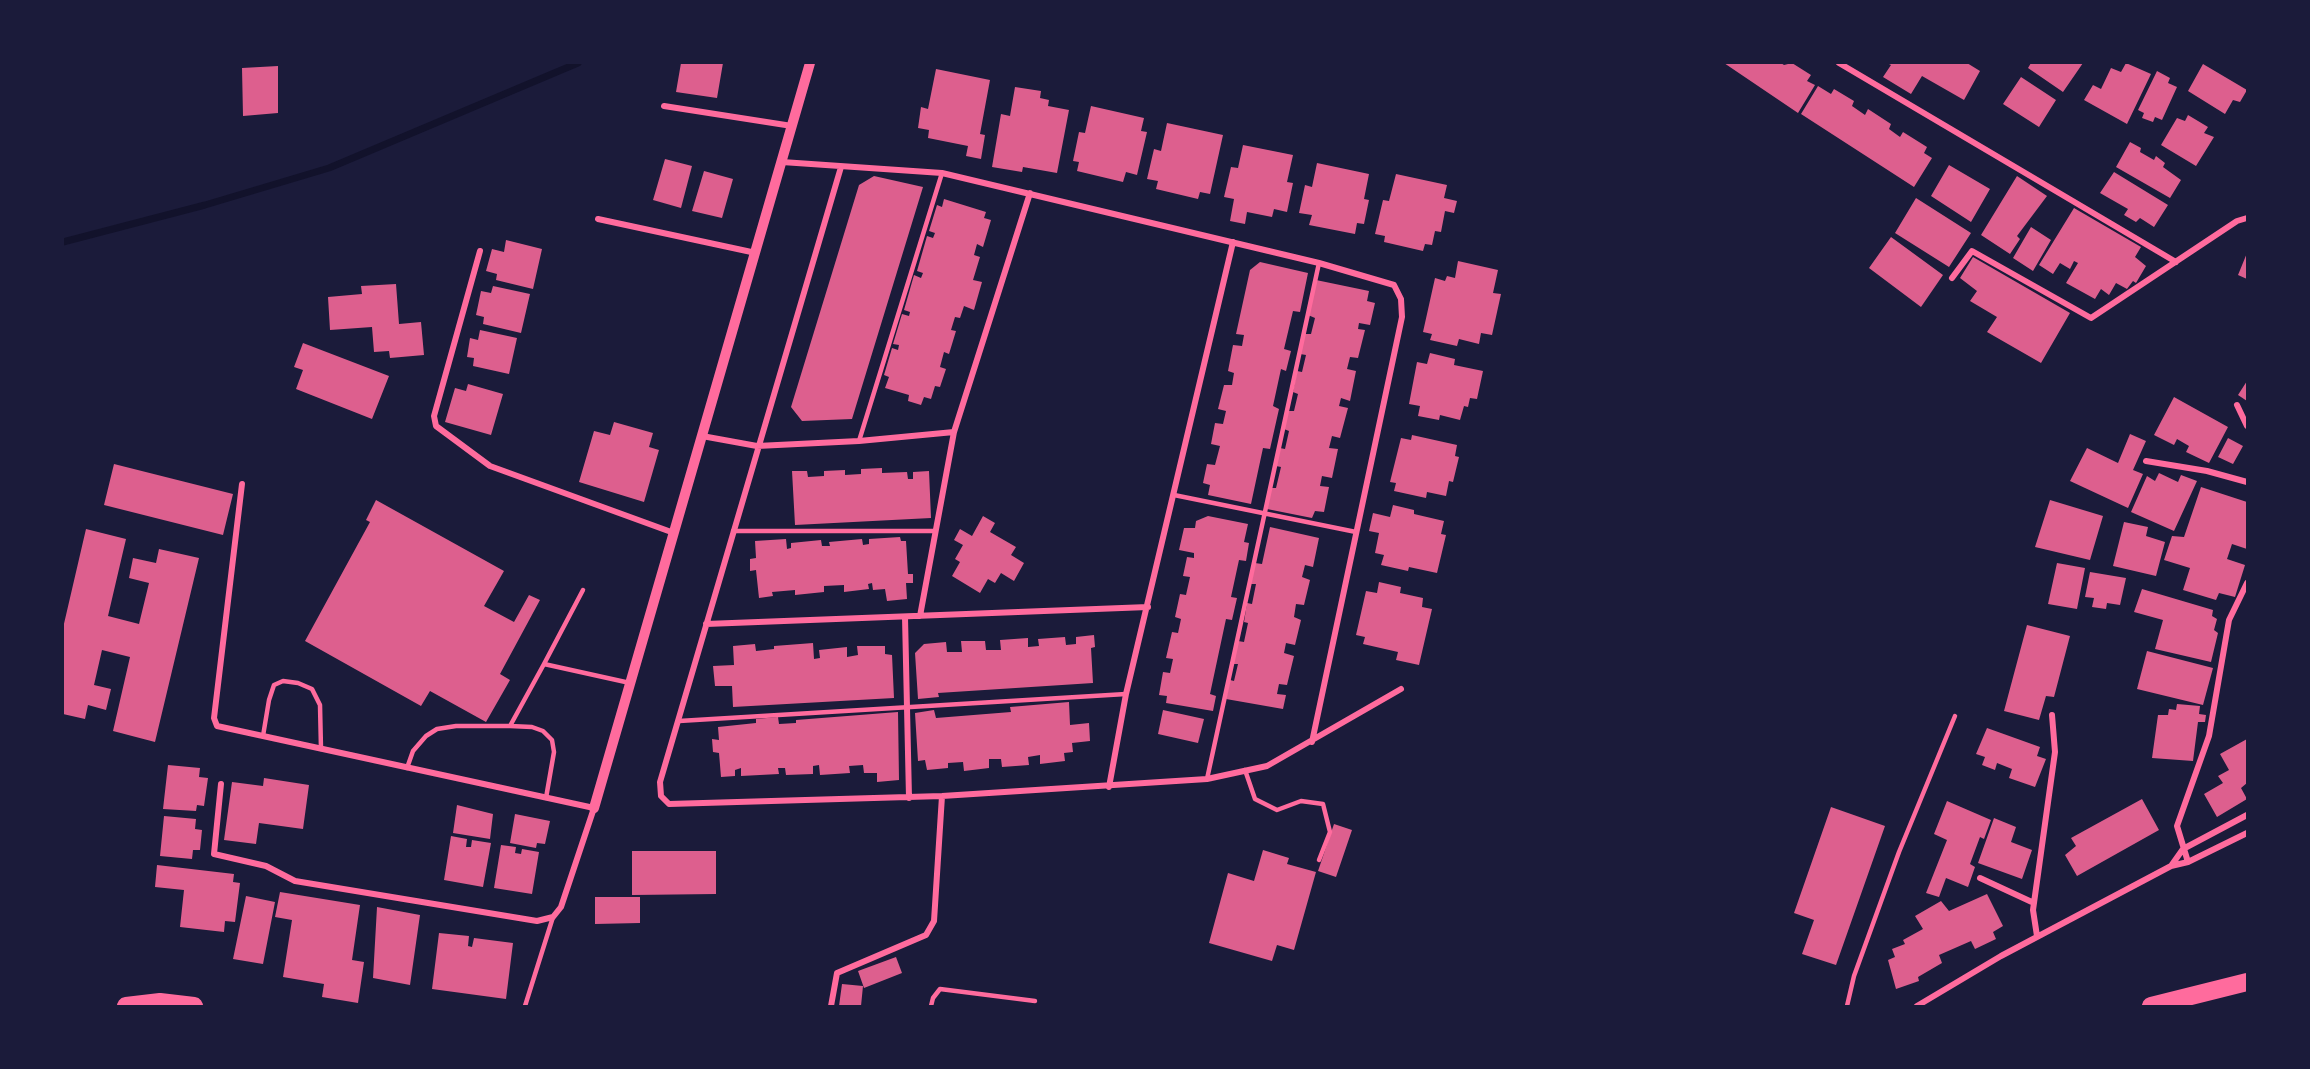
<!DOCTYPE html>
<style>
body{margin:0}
#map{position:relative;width:2310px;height:1069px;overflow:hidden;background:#1b1b3a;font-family:"Public Sans",sans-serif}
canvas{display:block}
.frame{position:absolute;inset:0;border:64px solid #1b1b3a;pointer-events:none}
</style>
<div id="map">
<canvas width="2310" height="1069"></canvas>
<div class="frame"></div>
</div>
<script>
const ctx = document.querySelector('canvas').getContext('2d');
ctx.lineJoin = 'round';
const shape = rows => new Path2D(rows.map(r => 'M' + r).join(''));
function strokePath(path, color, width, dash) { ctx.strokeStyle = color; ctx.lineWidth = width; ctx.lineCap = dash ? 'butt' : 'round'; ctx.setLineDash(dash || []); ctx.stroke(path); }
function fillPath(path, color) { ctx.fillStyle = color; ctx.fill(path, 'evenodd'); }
strokePath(shape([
 [63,242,205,205,329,168,578,63]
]), '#12122b', 7);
fillPath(shape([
 [681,63,723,63,717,98,676,92],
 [1724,63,1781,63,1784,65,1792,63,1811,75,1807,81,1815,85,1798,113],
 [1887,63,1967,63,1980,71,1964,100,1922,76,1911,94,1883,77,1891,65],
 [2031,63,2083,63,2063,92,2028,68],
 [2126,63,2151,74,2127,124,2084,100,2093,85,2101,89,2111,68,2121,72],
 [2203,64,2247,90,2240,102,2233,100,2225,114,2188,91],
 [278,66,278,113,243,116,242,68],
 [936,69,990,80,980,134,985,135,981,159,966,156,968,146,928,138,929,130,918,128,921,107,928,109],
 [2157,71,2170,78,2168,83,2177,87,2162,120,2155,117,2153,122,2142,118,2144,113,2138,110],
 [2021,77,2056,100,2039,127,2003,104],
 [1818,86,1831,94,1834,89,1854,101,1852,106,1865,115,1868,109,1891,124,1889,129,1900,137,1903,132,1927,147,1924,153,1932,158,1914,187,1801,114],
 [1015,87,1041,91,1040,98,1049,100,1048,106,1069,110,1057,173,1023,167,1022,172,992,167,1001,114,1010,116],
 [1091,106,1144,118,1141,131,1147,132,1137,175,1126,172,1123,182,1077,171,1079,162,1073,161,1079,132,1085,133],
 [2188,115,2208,127,2204,133,2214,137,2196,166,2161,145,2177,118,2185,121],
 [1167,123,1223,135,1210,194,1200,192,1198,199,1156,189,1158,181,1147,179,1154,149,1161,151],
 [2130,142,2141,148,2140,152,2154,160,2156,156,2165,163,2163,167,2181,180,2170,198,2116,167],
 [1243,145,1293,155,1287,182,1293,183,1287,212,1274,209,1272,217,1247,212,1245,224,1230,221,1234,199,1224,197,1231,167,1238,168],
 [665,159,692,166,681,208,653,200],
 [1317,163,1369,174,1364,199,1369,200,1364,224,1357,223,1355,234,1309,225,1312,215,1299,213,1305,185,1312,187],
 [1949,165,1990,189,1971,222,1931,196],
 [704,171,733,179,722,218,692,211],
 [2114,172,2168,205,2154,227,2140,218,2136,222,2124,215,2128,209,2100,193],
 [1396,174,1447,185,1444,198,1457,201,1454,213,1445,211,1441,232,1435,231,1432,245,1425,244,1423,251,1384,242,1385,236,1375,234,1383,200,1389,201],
 [874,176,923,187,852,419,802,421,791,407,859,185],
 [2017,176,2047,196,2017,236,2020,239,2010,254,1981,235],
 [1916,198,1971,233,1949,267,1895,233],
 [944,199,986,212,984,218,991,220,983,247,977,244,974,255,980,257,973,280,982,282,974,310,964,306,960,318,955,317,951,330,956,331,949,354,944,352,940,367,946,369,940,387,935,386,931,399,924,397,921,405,908,401,909,395,885,388,889,377,884,375,892,348,898,350,899,345,893,344,902,314,909,316,910,312,904,310,914,275,921,278,923,273,917,271,927,236,933,238,935,233,929,231,937,205,942,207],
 [2074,208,2141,247,2135,257,2146,266,2136,283,2133,281,2127,289,2116,283,2109,295,2101,289,2095,299,2066,283,2078,263,2074,261,2070,269,2060,263,2053,274,2039,265],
 [2031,227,2051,240,2033,271,2013,258],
 [1891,237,1943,275,1921,307,1869,268],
 [506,240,542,249,533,289,496,280,497,274,486,271,492,249,504,252],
 [2247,253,2247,279,2238,275],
 [1973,257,2070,313,2041,363,1987,332,1997,317,1970,301,1977,291,1960,278],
 [1458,261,1498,270,1493,293,1501,294,1492,335,1481,333,1479,344,1459,339,1457,346,1430,340,1432,334,1423,332,1435,278,1445,281,1447,276,1455,278],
 [1260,262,1308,273,1300,312,1293,311,1284,349,1291,351,1286,371,1281,369,1273,406,1279,409,1270,449,1263,448,1251,504,1208,495,1210,485,1203,483,1207,464,1215,465,1220,446,1211,444,1215,423,1223,424,1226,411,1218,409,1224,385,1232,385,1234,373,1228,371,1233,345,1242,346,1244,335,1236,334,1250,270],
 [1316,280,1369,291,1367,301,1375,303,1370,325,1359,323,1358,329,1365,330,1358,358,1350,357,1347,369,1356,371,1350,401,1341,398,1339,406,1348,408,1340,438,1332,436,1329,448,1338,449,1332,478,1322,476,1320,486,1329,487,1324,512,1315,511,1312,518,1267,509,1271,488,1276,488,1281,467,1276,466,1280,448,1285,449,1289,431,1284,429,1288,411,1294,411,1298,394,1293,392,1297,371,1302,372,1306,355,1300,354,1304,334,1311,334,1315,318,1308,315],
 [396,284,399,324,421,322,424,355,390,358,389,351,374,352,372,327,330,330,328,297,362,294,361,286],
 [493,286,530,294,521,333,483,324,484,317,476,315,481,291,491,293],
 [480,330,517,338,509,374,473,366,474,358,467,357,470,338,478,340],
 [303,343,389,376,372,419,296,389,303,370,294,367],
 [1430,353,1455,359,1454,365,1483,371,1477,399,1470,398,1468,407,1464,406,1460,420,1440,415,1439,420,1418,416,1420,406,1409,404,1417,362,1427,364],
 [2247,381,2247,401,2238,395],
 [468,384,503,394,491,435,445,422,455,388,466,391],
 [2174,397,2228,427,2209,463,2186,452,2189,446,2177,439,2174,445,2154,435],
 [614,422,653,433,649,447,659,450,644,502,579,482,594,431,610,435],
 [2130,434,2146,441,2133,470,2143,474,2128,508,2070,481,2087,448,2118,463],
 [1412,435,1457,445,1455,456,1459,457,1453,482,1449,481,1446,496,1427,492,1426,498,1394,491,1396,483,1390,482,1401,438,1411,440],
 [2228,438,2243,446,2233,464,2218,457],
 [114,464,233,494,223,535,104,505],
 [882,468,882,473,907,472,908,479,913,479,913,472,929,471,931,518,795,525,792,471,807,471,808,477,824,476,824,471,845,470,845,475,861,474,861,469],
 [2159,473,2178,482,2181,475,2197,481,2174,531,2131,512,2147,476,2155,481],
 [2201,487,2247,502,2247,549,2232,544,2227,559,2245,565,2235,597,2219,593,2216,600,2183,590,2190,568,2164,560,2172,536,2184,537],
 [376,500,504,571,484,606,514,622,529,595,540,600,500,674,510,680,486,722,430,691,421,706,305,641,370,522,366,520],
 [2050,500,2103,516,2090,560,2035,547],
 [1393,505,1414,510,1414,514,1444,521,1441,534,1446,535,1437,573,1409,567,1408,571,1381,565,1384,555,1375,553,1379,533,1369,531,1373,513,1390,517],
 [983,516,995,523,990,532,1016,547,1011,555,1024,563,1014,581,1001,573,995,583,988,579,980,593,952,576,960,562,955,559,963,545,954,540,960,529,972,536],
 [1208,516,1248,524,1244,542,1249,543,1246,561,1239,560,1231,597,1237,598,1232,620,1226,619,1210,694,1216,696,1213,711,1166,703,1167,696,1159,695,1163,672,1170,673,1173,659,1166,658,1172,632,1178,633,1181,619,1175,617,1180,594,1186,595,1190,577,1183,576,1187,557,1194,558,1194,553,1179,550,1184,528,1195,528,1196,521],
 [2124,522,2148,527,2146,536,2165,542,2156,576,2113,566],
 [1270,527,1319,538,1313,567,1305,565,1302,577,1310,580,1304,605,1296,604,1294,617,1301,620,1295,645,1286,643,1284,653,1294,656,1287,685,1279,684,1277,694,1286,695,1283,709,1226,699,1230,680,1234,681,1238,664,1233,664,1238,641,1244,642,1248,623,1244,622,1247,603,1252,604,1256,584,1251,584,1255,563,1262,564],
 [86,529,126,539,108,616,139,624,149,583,129,578,133,558,156,563,159,549,199,558,155,742,113,731,130,657,102,650,94,685,111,689,106,710,88,705,85,719,63,714,63,628],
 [900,537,901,541,906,541,908,574,913,574,913,583,906,583,907,599,887,601,885,589,873,590,872,583,868,584,869,589,844,592,844,585,824,586,824,592,795,595,795,590,772,592,773,596,759,598,756,570,750,571,750,559,756,558,755,541,786,539,787,549,791,548,791,543,821,540,822,546,830,546,829,542,862,539,863,545,869,544,869,539],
 [2057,563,2085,568,2077,609,2048,604],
 [2090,572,2126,578,2120,605,2107,603,2106,609,2092,607,2094,598,2085,597],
 [1379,582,1401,587,1400,593,1423,598,1422,607,1432,609,1419,665,1396,660,1398,652,1363,644,1365,637,1356,635,1366,591,1377,593],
 [2142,589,2213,610,2212,616,2217,619,2214,630,2218,633,2211,662,2155,649,2163,620,2134,612],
 [2027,625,2070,636,2054,697,2046,696,2039,720,2004,711],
 [1094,635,1095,647,1091,648,1093,683,938,693,939,697,918,699,915,653,924,644,946,642,947,652,962,652,961,641,985,641,986,650,1001,650,1000,640,1028,638,1028,647,1039,646,1038,639,1065,637,1066,645,1076,644,1076,637],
 [813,643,814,659,820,658,819,650,847,647,847,657,858,655,857,646,885,646,885,654,892,655,894,698,733,707,732,686,715,686,713,666,734,665,733,646,755,644,756,651,774,649,774,646],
 [2147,651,2213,668,2203,705,2137,689],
 [1069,702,1070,725,1089,723,1090,741,1072,743,1073,752,1064,753,1065,761,1040,764,1040,755,1028,757,1029,765,1002,767,1001,759,989,759,989,768,964,771,963,762,948,763,948,768,927,770,925,760,918,761,915,713,934,710,936,718,1011,712,1010,707],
 [2177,704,2200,706,2199,714,2206,715,2205,722,2198,722,2193,761,2152,758,2158,715,2168,715,2169,709,2176,710],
 [1163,710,1204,719,1198,743,1158,734],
 [898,712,899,780,877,782,877,773,864,773,863,765,849,766,850,773,820,775,819,765,813,766,813,774,786,775,785,768,778,768,779,774,741,776,741,768,735,770,735,776,721,777,719,753,713,752,712,739,719,740,718,727,756,723,756,719,778,717,779,724,796,723,796,720],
 [1987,728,2040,747,2037,756,2046,759,2035,787,2009,778,2012,769,1997,763,1995,770,1982,765,1985,757,1976,754],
 [2247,739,2247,783,2241,788,2247,799,2217,817,2204,794,2223,783,2218,776,2229,770,2220,754],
 [168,765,200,768,199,777,208,778,204,806,197,805,196,811,163,809],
 [264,778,309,785,303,829,259,823,256,844,224,840,232,782,263,786],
 [2142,799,2159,830,2077,876,2065,855,2076,846,2071,838],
 [1947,801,1991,820,1984,839,1980,837,1970,864,1975,867,1968,887,1946,878,1939,897,1926,893,1947,840,1934,834],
 [457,805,493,814,490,839,453,833],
 [1831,807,1885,826,1836,965,1802,954,1814,920,1794,913],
 [515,814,550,821,545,844,537,843,536,848,510,843],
 [164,816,196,819,195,829,202,830,200,850,193,850,192,859,160,856],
 [1994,818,2016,827,2011,842,2032,850,2022,879,1978,863],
 [1334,824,1352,830,1336,877,1318,871],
 [451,836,467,839,466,847,471,847,472,840,491,843,483,887,444,880],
 [501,845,516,847,515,853,521,854,522,849,539,852,532,894,494,888],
 [1263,850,1289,858,1287,864,1316,872,1294,950,1277,945,1272,961,1209,943,1228,873,1254,881],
 [632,851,716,851,716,894,632,895],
 [157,865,234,874,233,882,240,883,235,922,225,921,224,932,180,927,184,890,155,887],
 [280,892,360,905,352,960,364,962,358,1003,322,997,324,984,283,977,292,920,275,917],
 [1987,894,2003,926,1993,932,1996,939,1975,949,1971,941,1939,955,1942,963,1918,977,1919,981,1896,989,1888,960,1895,957,1892,949,1905,944,1903,940,1923,929,1915,916,1941,901,1949,911],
 [246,896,275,902,263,964,233,959],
 [595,897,640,897,640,923,595,924],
 [377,907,420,915,410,985,373,978],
 [439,933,469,936,468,946,472,947,474,938,513,943,506,999,432,989],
 [896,957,902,973,864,988,858,971],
 [842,984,863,986,861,1006,839,1006]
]), '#dd5f8e');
strokePath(shape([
 [859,441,942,173],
 [1174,495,1356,532],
 [733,531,935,531],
 [583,590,544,664,630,683],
 [679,721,1126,694],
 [510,726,532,727,543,731,552,740,554,752,546,798],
 [263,736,269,700,274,685,283,681,298,683,312,689,320,705,321,749],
 [407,768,413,751,426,736,437,729,456,726,510,726,544,664],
 [1245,770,1255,799,1277,810,1301,801,1323,804,1330,832,1319,860],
 [1207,779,1319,263],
 [525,1006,553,917],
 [931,1006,933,998,940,989,1035,1001],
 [1847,1006,1854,976,1899,852,1955,716]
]), '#ff6b9d', 4.5);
strokePath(shape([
 [1839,63,2176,262],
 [664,106,792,126],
 [782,162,942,173,1319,263,1394,285,1401,299,1402,317,1312,742],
 [841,167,660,782,661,796,669,804,942,796,1207,779,1267,766,1401,689],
 [598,219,756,253],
 [480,251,434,416,436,426,490,466,674,533],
 [1952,278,1972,251,2091,318,2237,221,2247,218],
 [2237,405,2247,426],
 [702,436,757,446,859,441,954,432],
 [2146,461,2207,471,2247,482],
 [920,616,954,432,1030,193],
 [905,617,909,798],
 [706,624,1148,607],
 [221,784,214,854,266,866,295,881,537,921,553,917,561,907,594,808,217,726,214,718,242,484],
 [1109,787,1126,694,1233,242],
 [2188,862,2177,826,2209,736,2229,620,2247,583],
 [2171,866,2183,849,2247,815],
 [1980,878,2034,903],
 [2037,936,2033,910,2055,752,2052,715],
 [831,1006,837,973,926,935,934,921,942,796],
 [1917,1006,2001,956,2171,866,2188,862,2247,833]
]), '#ff6b9d', 6);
strokePath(shape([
 [594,808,810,63]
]), '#ff6b9d', 10);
strokePath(shape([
 [126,1006,160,1002,194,1006],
 [2151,1006,2247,982]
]), '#ff6b9d', 18);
</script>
